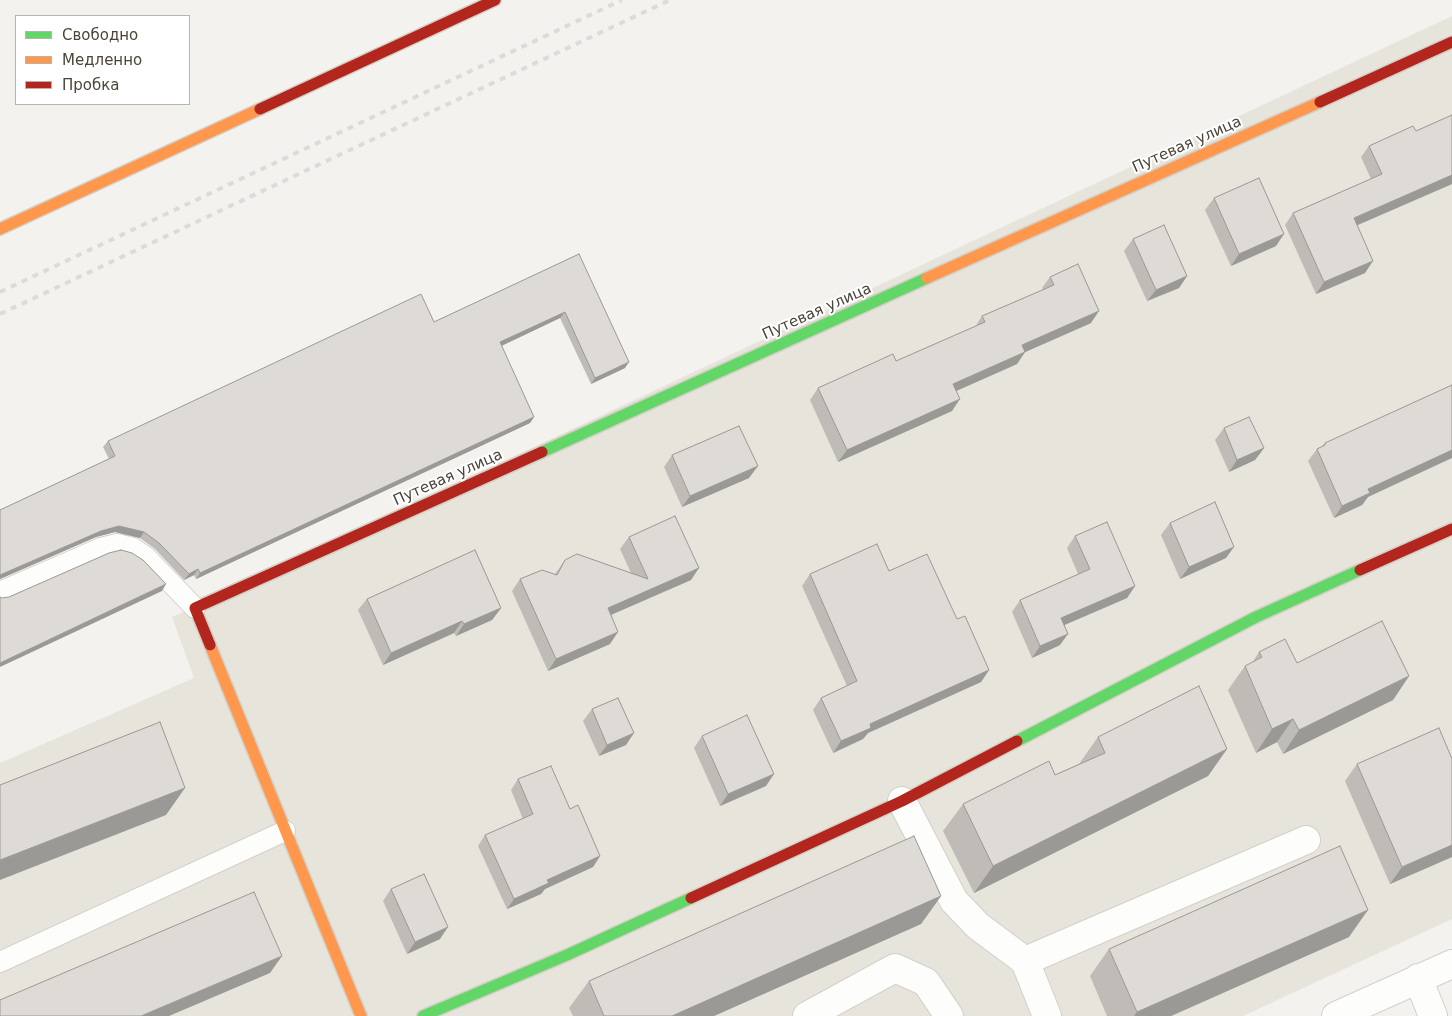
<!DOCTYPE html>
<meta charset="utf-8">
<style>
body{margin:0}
#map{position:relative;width:1452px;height:1016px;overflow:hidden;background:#f4f2ee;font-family:"DejaVu Sans",sans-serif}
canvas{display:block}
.legend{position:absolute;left:15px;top:15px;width:175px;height:90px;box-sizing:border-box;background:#fff;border:1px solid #b7b4b0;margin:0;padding:6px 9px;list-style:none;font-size:15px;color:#4b4439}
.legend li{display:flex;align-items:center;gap:10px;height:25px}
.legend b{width:25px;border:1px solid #b7b4b0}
</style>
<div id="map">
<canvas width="1452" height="1016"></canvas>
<ul class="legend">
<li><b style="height:6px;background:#63d668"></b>Свободно</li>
<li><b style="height:6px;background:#ff974d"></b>Медленно</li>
<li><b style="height:6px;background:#b3261e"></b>Пробка</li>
</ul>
</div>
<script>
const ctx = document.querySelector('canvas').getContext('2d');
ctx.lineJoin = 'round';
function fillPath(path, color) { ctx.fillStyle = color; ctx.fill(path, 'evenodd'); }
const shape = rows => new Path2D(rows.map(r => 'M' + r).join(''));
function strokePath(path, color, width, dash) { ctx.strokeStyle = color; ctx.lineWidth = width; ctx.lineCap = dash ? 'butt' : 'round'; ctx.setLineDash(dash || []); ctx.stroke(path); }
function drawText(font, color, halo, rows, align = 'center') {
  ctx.font = font + ' "DejaVu Sans",sans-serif'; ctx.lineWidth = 4; ctx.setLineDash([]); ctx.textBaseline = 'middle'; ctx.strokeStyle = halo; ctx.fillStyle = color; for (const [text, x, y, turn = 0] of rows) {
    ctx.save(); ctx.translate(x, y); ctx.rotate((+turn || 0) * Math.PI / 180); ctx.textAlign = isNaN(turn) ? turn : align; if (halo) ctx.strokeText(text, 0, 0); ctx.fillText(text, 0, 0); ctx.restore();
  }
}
fillPath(shape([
 [1452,16,1452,919,1243,1016,0,1016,0,763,194,678,172,617]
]), '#e7e4dc');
const lane = shape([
 [0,592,101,548,117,544,133,548,146,557,195,608],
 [0,962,285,831]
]);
const street = shape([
 [902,801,954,901,978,926,1025,961,1047,1016],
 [1025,961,1306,840],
 [1418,978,1433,1016],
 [807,1016,895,968,926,982,949,1016],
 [1336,1016,1452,964]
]);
const fast = shape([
 [542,452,927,278],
 [1017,741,1256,617,1360,570],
 [423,1016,567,955,691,898]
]);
const slow = shape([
 [0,229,260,109],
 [927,278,1320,102],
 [210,645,361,1016]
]);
const jam = shape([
 [1320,102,1452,42],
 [260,109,495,0],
 [1360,570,1452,529],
 [210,645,195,608,542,452],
 [691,898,902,801,1017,741]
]);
strokePath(lane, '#d2d0cb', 22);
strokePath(street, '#d2d0cb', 30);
strokePath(fast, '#d3cfc5', 14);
strokePath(slow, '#d3cfc5', 14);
strokePath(jam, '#d3cfc5', 14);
strokePath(lane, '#fdfdfc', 20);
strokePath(street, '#fdfdfc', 28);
strokePath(fast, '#63d668', 11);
strokePath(slow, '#ff974d', 11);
strokePath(jam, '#b3261e', 11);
strokePath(shape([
 [0,292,622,0],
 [0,314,670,0]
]), '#dbdbda', 4, [6, 6]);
fillPath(shape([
 [1452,115,1452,184,1358,225,1365,273,1316,294,1285,225,1293,213,1371,179,1361,157,1369,146,1416,131],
 [1214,198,1276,246,1231,266,1205,210],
 [1133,239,1187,276,1179,288,1147,301,1124,251],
 [579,254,625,368,591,384,560,318,501,346,534,417,530,423,196,579,194,575,184,580,155,549,140,538,115,532,96,537,0,579,0,510,109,459,103,447,108,441,434,322],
 [1050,277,1091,323,1025,352,1017,364,956,391,952,411,838,462,810,400,818,388,896,361,975,327,982,316,1043,290,1042,288],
 [1224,428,1264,448,1255,460,1229,472,1215,440],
 [1325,443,1368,497,1362,505,1334,518,1308,461,1317,449,1322,446],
 [672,455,749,478,682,507,664,467],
 [1170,523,1226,558,1180,579,1161,535],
 [1075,536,1135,586,1127,598,1064,625,1060,645,1032,658,1012,612,1020,600,1078,574,1067,548],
 [629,537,691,580,611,615,610,644,548,671,512,591,520,579,555,574,565,560,631,573,620,549],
 [889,571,957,619,989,670,981,682,868,733,863,739,833,753,813,710,821,698,847,686,802,586,810,574],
 [367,599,501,608,492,620,456,636,454,633,383,665,358,610],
 [1259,652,1297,663,1409,676,1393,700,1283,754,1277,742,1256,753,1228,690,1245,666,1252,663],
 [592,709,626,745,599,756,583,721],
 [702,736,766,786,720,806,694,748],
 [1098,737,1227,749,1208,776,974,893,943,831,963,804,1055,775,1079,764],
 [1452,759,1452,857,1390,884,1345,781,1357,764],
 [518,779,570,809,600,856,593,867,545,889,541,894,507,909,478,846,485,835,523,819,511,790],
 [391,889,440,939,407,954,383,901],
 [941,896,921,924,714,1016,573,1016,569,1008,589,981],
 [1349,937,1171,1016,1107,1016,1090,976,1109,949]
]), '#bfbcb8');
fillPath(shape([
 [1452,175,1452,184,1346,230,1354,218],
 [1284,234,1276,246,1231,266,1239,254],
 [1373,261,1365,273,1316,294,1324,282],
 [1187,276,1179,288,1147,301,1156,290],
 [1099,311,1091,323,1014,357,1022,345],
 [565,312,560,318,495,349,500,342],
 [1025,352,1017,364,945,396,953,384],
 [629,362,625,368,591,384,595,378],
 [960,399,952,411,838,462,847,450],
 [534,417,530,423,196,579,200,573],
 [1264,448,1255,460,1229,472,1237,460],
 [1452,450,1452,458,1368,497,1362,505,1334,518,1342,506,1368,489],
 [758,466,749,478,682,507,690,496],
 [119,526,144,532,140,538,115,532,96,537,0,579,0,575,101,531],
 [1234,547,1226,558,1180,579,1189,567],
 [699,568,691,580,599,620,608,608],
 [198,569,194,575,184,580,189,574],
 [166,584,162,591,0,667,0,663],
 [1135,586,1127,598,1053,630,1061,618],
 [501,608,492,620,456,636,464,624],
 [462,621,454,633,383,665,391,653],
 [618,632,610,644,548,671,556,659],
 [1068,634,1060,645,1032,658,1040,646],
 [989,670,981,682,868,733,863,739,833,753,841,741,870,724],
 [1409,676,1393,700,1283,754,1299,730],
 [1293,719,1277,742,1256,753,1272,729],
 [634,733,626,745,599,756,607,745],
 [1227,749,1208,776,974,893,993,866],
 [774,774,766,786,720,806,728,794],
 [185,788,166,815,0,880,0,860],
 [1452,845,1452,857,1390,884,1402,867],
 [600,856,593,867,545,889,541,894,507,909,514,899,547,880],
 [941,896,921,924,714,1016,672,1016],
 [1368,910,1349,937,1171,1016,1134,1016,1137,1012],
 [448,927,440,939,407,954,415,942],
 [282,956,270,973,169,1016,141,1016]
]), '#9b9996');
const building = shape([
 [1452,115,1452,175,1354,218,1373,261,1324,282,1293,213,1382,174,1369,146,1413,126,1416,131,1452,115],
 [1259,178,1284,234,1239,254,1214,198,1259,178],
 [1164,225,1187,276,1156,290,1133,239,1164,225],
 [579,254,629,362,595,378,565,312,500,342,534,417,200,573,198,569,189,574,159,543,144,532,119,526,101,531,0,575,0,510,115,456,108,441,421,294,434,322,579,254],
 [1078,264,1099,311,1022,345,1025,352,953,384,960,399,847,450,818,388,893,354,896,361,985,322,982,316,1054,285,1050,277,1078,264],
 [1452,385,1452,450,1368,489,1370,493,1342,506,1317,449,1325,445,1325,443,1452,385],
 [1249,417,1264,448,1237,460,1224,428,1249,417],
 [739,426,758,466,690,496,672,455,739,426],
 [1215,502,1234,547,1189,567,1170,523,1215,502],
 [675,516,699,568,608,608,618,632,556,659,520,579,542,570,557,575,565,560,577,554,648,579,629,537,675,516],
 [1107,522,1135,586,1061,618,1068,634,1040,646,1020,600,1090,569,1075,536,1107,522],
 [877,544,889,571,927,554,957,619,965,616,989,670,870,724,871,728,841,741,821,698,857,681,810,574,877,544],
 [121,550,132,553,143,560,166,584,0,663,0,597,2,598,9,597,109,553,121,550],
 [475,550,501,608,464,624,462,621,391,653,367,599,475,550],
 [1382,621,1409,676,1299,730,1293,719,1272,729,1245,666,1262,657,1259,652,1285,639,1297,663,1382,621],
 [1199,686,1227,749,993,866,963,804,1049,761,1055,775,1105,753,1098,737,1199,686],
 [618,698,634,733,607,745,592,709,618,698],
 [747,715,774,774,728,794,702,736,747,715],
 [160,722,185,788,0,860,0,785,160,722],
 [1439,728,1452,759,1452,845,1402,867,1357,764,1439,728],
 [551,766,570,809,578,805,600,856,547,880,549,883,514,899,485,835,533,814,518,779,551,766],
 [914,836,941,896,672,1016,604,1016,589,981,914,836],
 [1340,846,1368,910,1137,1012,1109,949,1340,846],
 [424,874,448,927,415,942,391,889,424,874],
 [254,892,282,956,141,1016,0,1016,0,1000,254,892]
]);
fillPath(building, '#dedbd6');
strokePath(building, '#9b9996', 1);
drawText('15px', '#4b4439', '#fff', [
 ["Путевая улица",1187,145,-24],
 ["Путевая улица",817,312,-24],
 ["Путевая улица",448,478,-24]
]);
</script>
